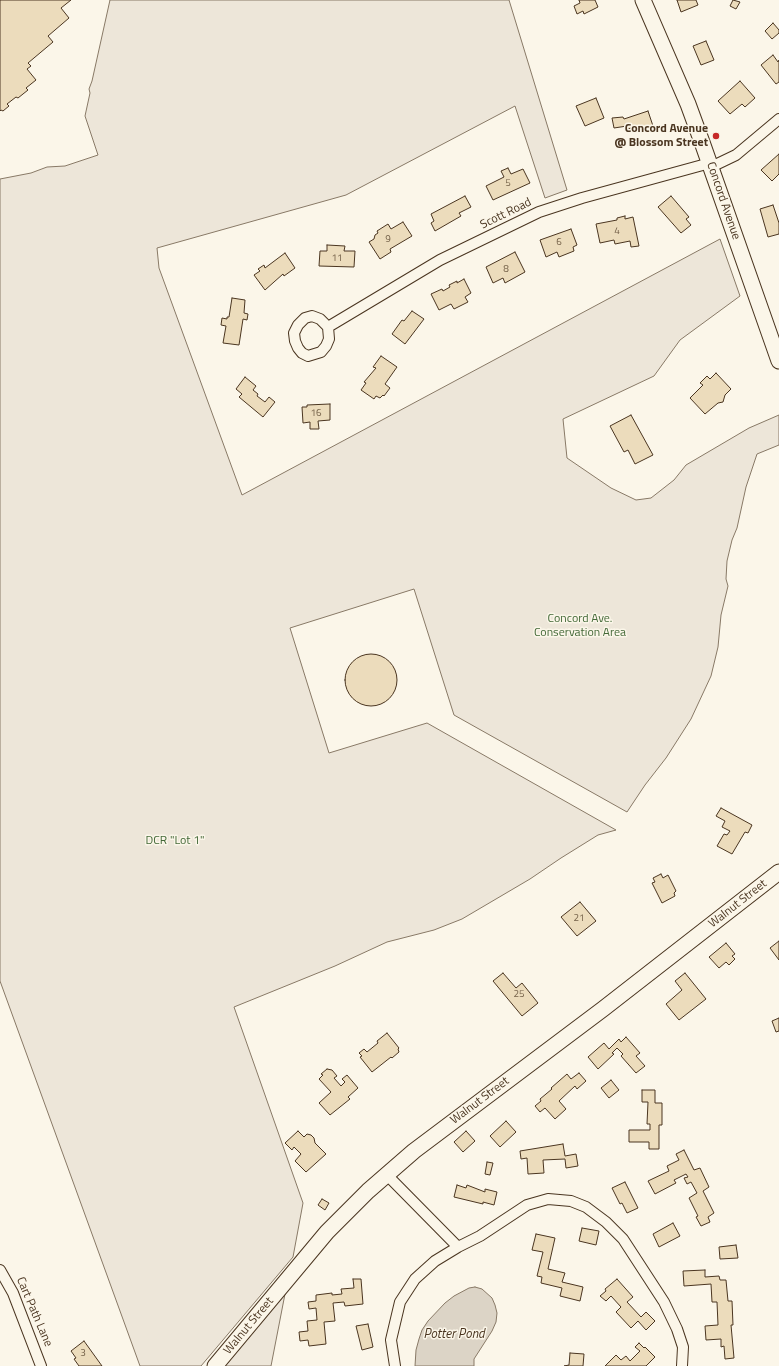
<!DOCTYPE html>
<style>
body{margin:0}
canvas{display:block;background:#fbf6e9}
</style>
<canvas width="779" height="1366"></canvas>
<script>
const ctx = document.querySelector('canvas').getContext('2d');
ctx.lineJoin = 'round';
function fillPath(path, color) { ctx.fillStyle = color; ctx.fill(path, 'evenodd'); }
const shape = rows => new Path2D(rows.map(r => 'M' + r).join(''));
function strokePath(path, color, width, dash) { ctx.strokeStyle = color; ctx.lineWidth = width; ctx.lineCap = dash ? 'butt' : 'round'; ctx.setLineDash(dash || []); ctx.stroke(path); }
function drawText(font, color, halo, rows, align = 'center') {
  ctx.font = font + ' "Titillium Web",sans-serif'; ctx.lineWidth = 3; ctx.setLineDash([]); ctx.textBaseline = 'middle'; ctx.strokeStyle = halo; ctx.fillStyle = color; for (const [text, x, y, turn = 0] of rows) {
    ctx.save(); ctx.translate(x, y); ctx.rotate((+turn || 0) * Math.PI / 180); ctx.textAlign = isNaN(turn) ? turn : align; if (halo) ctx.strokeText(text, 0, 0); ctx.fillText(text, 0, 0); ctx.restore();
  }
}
const green = shape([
 [110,0,509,0,567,190,545,198,515,106,346,195,157,248,159,268,242,495,720,239,740,296,680,340,654,376,563,419,567,458,611,488,636,500,651,498,674,480,686,465,749,428,779,415,779,445,757,454,746,487,737,528,732,540,727,561,726,579,728,586,721,615,718,647,711,676,691,719,666,758,645,785,627,812,454,715,414,589,290,628,329,753,427,723,616,830,598,835,561,858,530,879,462,919,434,930,387,942,335,966,234,1007,303,1203,293,1257,201,1366,140,1366,0,981,0,179,31,173,47,167,65,166,98,155,85,116,90,93,89,89,92,81,110,0],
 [285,1294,271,1366,225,1366,285,1294]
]);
fillPath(green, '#ede6d9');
strokePath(green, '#887966', 1);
const water = shape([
 [475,1287,482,1289,492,1298,495,1305,497,1313,496,1322,492,1331,474,1359,474,1366,415,1366,416,1350,419,1339,422,1330,428,1321,445,1303,454,1296,469,1288,475,1287]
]);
fillPath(water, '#dcd4c6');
strokePath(water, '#887966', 1);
const building = shape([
 [0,0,71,0,61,8,69,18,48,36,53,42,28,63,31,66,27,69,36,80,26,88,28,90,18,98,16,97,7,104,9,106,3,111,1,110,0,111,0,0],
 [579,0,595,0,598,7,584,14,583,11,577,14,574,6,580,3,579,0],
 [677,0,696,0,698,5,681,12,677,0],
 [733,0,740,2,736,9,730,6,733,0],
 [773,23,779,30,779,33,772,39,765,31,773,23],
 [706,41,714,60,701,65,693,46,706,41],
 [773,55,778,62,779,60,779,82,776,84,761,65,773,55],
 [740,81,755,98,745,107,742,104,730,114,718,101,740,81],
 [596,98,604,118,585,126,576,106,596,98],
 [648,111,653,126,636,132,635,127,628,129,627,126,614,128,612,118,623,117,624,119,648,111],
 [779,154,779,174,772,181,761,170,779,154],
 [508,168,511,174,523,169,530,183,493,200,486,186,504,177,501,171,508,168],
 [465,196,471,207,459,213,461,216,435,231,431,223,434,221,431,214,465,196],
 [671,196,689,217,686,219,691,225,681,233,658,207,671,196],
 [773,205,779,223,779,234,768,237,760,209,773,205],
 [625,216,625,219,633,217,639,246,631,247,630,241,615,244,614,240,600,243,596,224,617,220,617,218,625,216],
 [403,222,412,236,390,249,391,252,380,259,369,242,374,239,375,235,378,233,377,231,388,224,391,229,403,222],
 [571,229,577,245,573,247,574,251,559,257,557,252,546,257,540,240,571,229],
 [327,245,345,246,344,251,355,251,354,267,319,266,320,251,327,251,327,245],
 [515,252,525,272,505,283,503,278,493,283,486,267,515,252],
 [285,253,295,268,284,276,283,274,265,290,254,275,260,271,258,269,264,265,265,268,285,253],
 [464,279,471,293,465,297,468,302,454,309,451,304,439,310,431,294,442,289,443,291,450,287,449,285,457,281,457,283,464,279],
 [232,298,245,300,244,313,248,314,247,320,243,319,239,345,223,343,226,326,221,325,222,318,227,319,227,317,229,317,232,298],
 [412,311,424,319,405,344,392,334,402,320,404,321,412,311],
 [381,356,397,367,385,384,390,388,384,396,383,395,380,398,376,396,374,399,361,390,366,383,364,382,376,368,373,367,381,356],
 [716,373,731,389,725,395,723,402,718,403,705,414,690,398,703,385,700,383,707,376,710,379,716,373],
 [245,377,256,386,253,390,258,394,257,396,265,402,269,397,275,402,263,417,239,397,242,394,236,389,245,377],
 [330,404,330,420,318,421,319,429,310,429,310,422,303,423,302,407,307,407,307,405,330,404],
 [631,415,653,455,635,464,628,450,624,452,610,426,631,415],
 '345 680a26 26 0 1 1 52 0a26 26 0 1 1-52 0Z',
 [721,808,752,825,748,833,745,832,732,854,717,846,724,834,727,835,730,831,722,827,725,821,716,816,721,808],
 [661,874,663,878,668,875,676,891,674,893,675,896,662,903,652,883,655,882,653,878,661,874],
 [580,902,596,921,577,936,561,917,580,902],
 [779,941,779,960,770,948,779,941],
 [726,943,735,954,732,956,735,959,729,965,726,962,719,968,709,957,726,943],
 [503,973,516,988,522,983,538,1003,522,1016,493,981,503,973],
 [685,973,706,999,679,1020,666,1004,682,990,675,981,685,973],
 [779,1018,779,1031,776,1032,772,1021,779,1018],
 [387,1033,399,1048,398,1049,399,1052,392,1058,391,1057,372,1072,360,1057,362,1056,359,1053,364,1049,367,1052,378,1043,377,1041,387,1033],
 [626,1037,640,1053,636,1056,645,1066,636,1073,621,1056,623,1054,617,1048,612,1053,614,1054,598,1069,588,1057,604,1043,609,1049,619,1039,621,1042,626,1037],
 [327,1069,332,1070,337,1076,334,1078,341,1086,345,1082,342,1079,347,1075,358,1088,348,1097,350,1099,330,1115,319,1103,331,1092,319,1079,323,1075,321,1074,327,1069],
 [579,1073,586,1081,577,1089,575,1086,559,1101,566,1109,555,1119,545,1108,540,1112,535,1106,541,1101,540,1099,552,1089,551,1088,567,1074,571,1079,579,1073],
 [611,1080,619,1090,609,1098,601,1088,611,1080],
 [642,1090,655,1090,655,1103,662,1103,662,1125,659,1125,659,1149,649,1149,649,1142,629,1142,629,1130,650,1130,650,1124,647,1124,648,1102,642,1102,642,1090],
 [506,1121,516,1132,500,1147,490,1136,506,1121],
 [298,1131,304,1137,307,1134,311,1135,314,1138,315,1143,326,1154,306,1172,295,1161,301,1154,294,1147,292,1150,285,1143,298,1131],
 [466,1131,475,1141,463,1152,454,1142,466,1131],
 [563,1144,565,1156,576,1154,578,1166,566,1168,565,1159,543,1160,544,1173,528,1174,527,1158,521,1159,520,1151,563,1144],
 [684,1150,694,1170,700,1168,709,1187,703,1191,714,1213,708,1217,710,1222,701,1226,696,1217,698,1216,689,1198,697,1193,691,1182,687,1184,684,1178,688,1177,686,1174,674,1180,676,1183,655,1194,648,1181,669,1171,667,1166,679,1160,676,1154,684,1150],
 [487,1162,493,1163,490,1175,485,1174,487,1162],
 [625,1182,638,1208,627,1213,622,1203,620,1204,612,1188,625,1182],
 [457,1185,466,1188,467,1185,485,1192,485,1189,497,1192,494,1205,483,1202,483,1204,454,1197,457,1185],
 [322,1199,329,1203,325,1210,318,1205,322,1199],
 [673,1223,680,1236,659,1247,653,1234,673,1223],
 [582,1228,599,1231,596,1245,579,1241,582,1228],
 [536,1234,555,1238,548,1269,565,1273,562,1282,583,1287,580,1301,560,1296,562,1288,541,1283,542,1277,537,1276,543,1252,532,1250,536,1234],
 [736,1245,738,1258,720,1259,719,1247,736,1245],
 [705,1270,705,1277,719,1276,720,1280,726,1280,728,1301,732,1301,733,1325,731,1325,734,1358,725,1359,724,1346,721,1347,721,1339,706,1340,705,1326,718,1325,717,1302,712,1302,711,1284,684,1286,683,1271,705,1270],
 [353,1279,361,1279,363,1304,345,1306,344,1302,333,1303,335,1321,324,1322,326,1344,309,1346,308,1340,300,1341,299,1332,308,1331,307,1321,317,1320,316,1308,309,1309,308,1302,316,1301,316,1295,332,1293,332,1295,342,1294,341,1289,354,1288,353,1279],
 [617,1279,633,1297,627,1302,641,1317,646,1312,655,1321,646,1330,638,1321,631,1328,616,1312,621,1307,611,1296,606,1301,600,1296,606,1291,605,1289,617,1279],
 [368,1324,373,1347,362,1350,356,1326,368,1324],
 [84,1341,102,1366,79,1366,74,1359,76,1358,71,1351,84,1341],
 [639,1343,644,1348,645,1347,655,1357,646,1366,605,1366,616,1355,621,1360,626,1356,630,1361,640,1351,635,1347,639,1343],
 [570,1353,584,1354,583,1366,564,1366,569,1365,570,1353]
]);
fillPath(building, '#ecdcbc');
strokePath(building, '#4a3520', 1);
const street = shape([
 [711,167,736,155,779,119],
 [328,327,329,339,326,346,321,352,308,356,302,353,298,348,295,341,294,333,298,325,305,318,312,316,320,319,328,327,440,260,539,212,582,198,710,163],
 [387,1175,458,1247],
 [0,1270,13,1293,41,1366],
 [395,1366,391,1340,400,1302,415,1279,435,1261,458,1247,480,1236,527,1205,548,1199,571,1201,586,1207,606,1222,623,1239,664,1302,677,1329,683,1347,682,1366]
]);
const secondary = shape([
 [643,0,688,104,703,145,779,361],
 [215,1366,327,1232,368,1191,414,1151,603,1009,779,872]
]);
strokePath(street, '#4a3520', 12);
strokePath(secondary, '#4a3520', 17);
strokePath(street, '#fbf6e9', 10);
strokePath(secondary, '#fbf6e9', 15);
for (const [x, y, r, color] of [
 [716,136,4,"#c62828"]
]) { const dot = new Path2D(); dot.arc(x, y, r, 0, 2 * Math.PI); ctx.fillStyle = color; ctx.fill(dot); strokePath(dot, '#fbf6e9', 1.5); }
drawText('10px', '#725f47', null, [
 ["5",508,184],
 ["4",617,232],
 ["9",388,240],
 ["6",559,243],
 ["11",337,259],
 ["8",506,270],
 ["16",316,414],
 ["21",579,919],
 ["25",519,995],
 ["3",83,1354]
]);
drawText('bold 12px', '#4a3520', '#fbf6e9', [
 ["Concord Avenue",708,129],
 ["@ Blossom Street",708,143]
], 'right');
drawText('12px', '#4a3520', '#fbf6e9', [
 ["Concord Avenue",723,201,71],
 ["Scott Road",506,214,-26],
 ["Walnut Street",738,904,-38],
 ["Walnut Street",480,1101,-37],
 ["Cart Path Lane",34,1312,67],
 ["Walnut Street",249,1326,-50]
]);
drawText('12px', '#436837', '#fbf6e9', [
 ["Concord Ave.",580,619],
 ["Conservation Area",580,633],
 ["DCR \"Lot 1\"",175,841]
]);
drawText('italic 13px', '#4a3520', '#fbf6e9', [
 ["Potter Pond",454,1335]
]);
</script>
